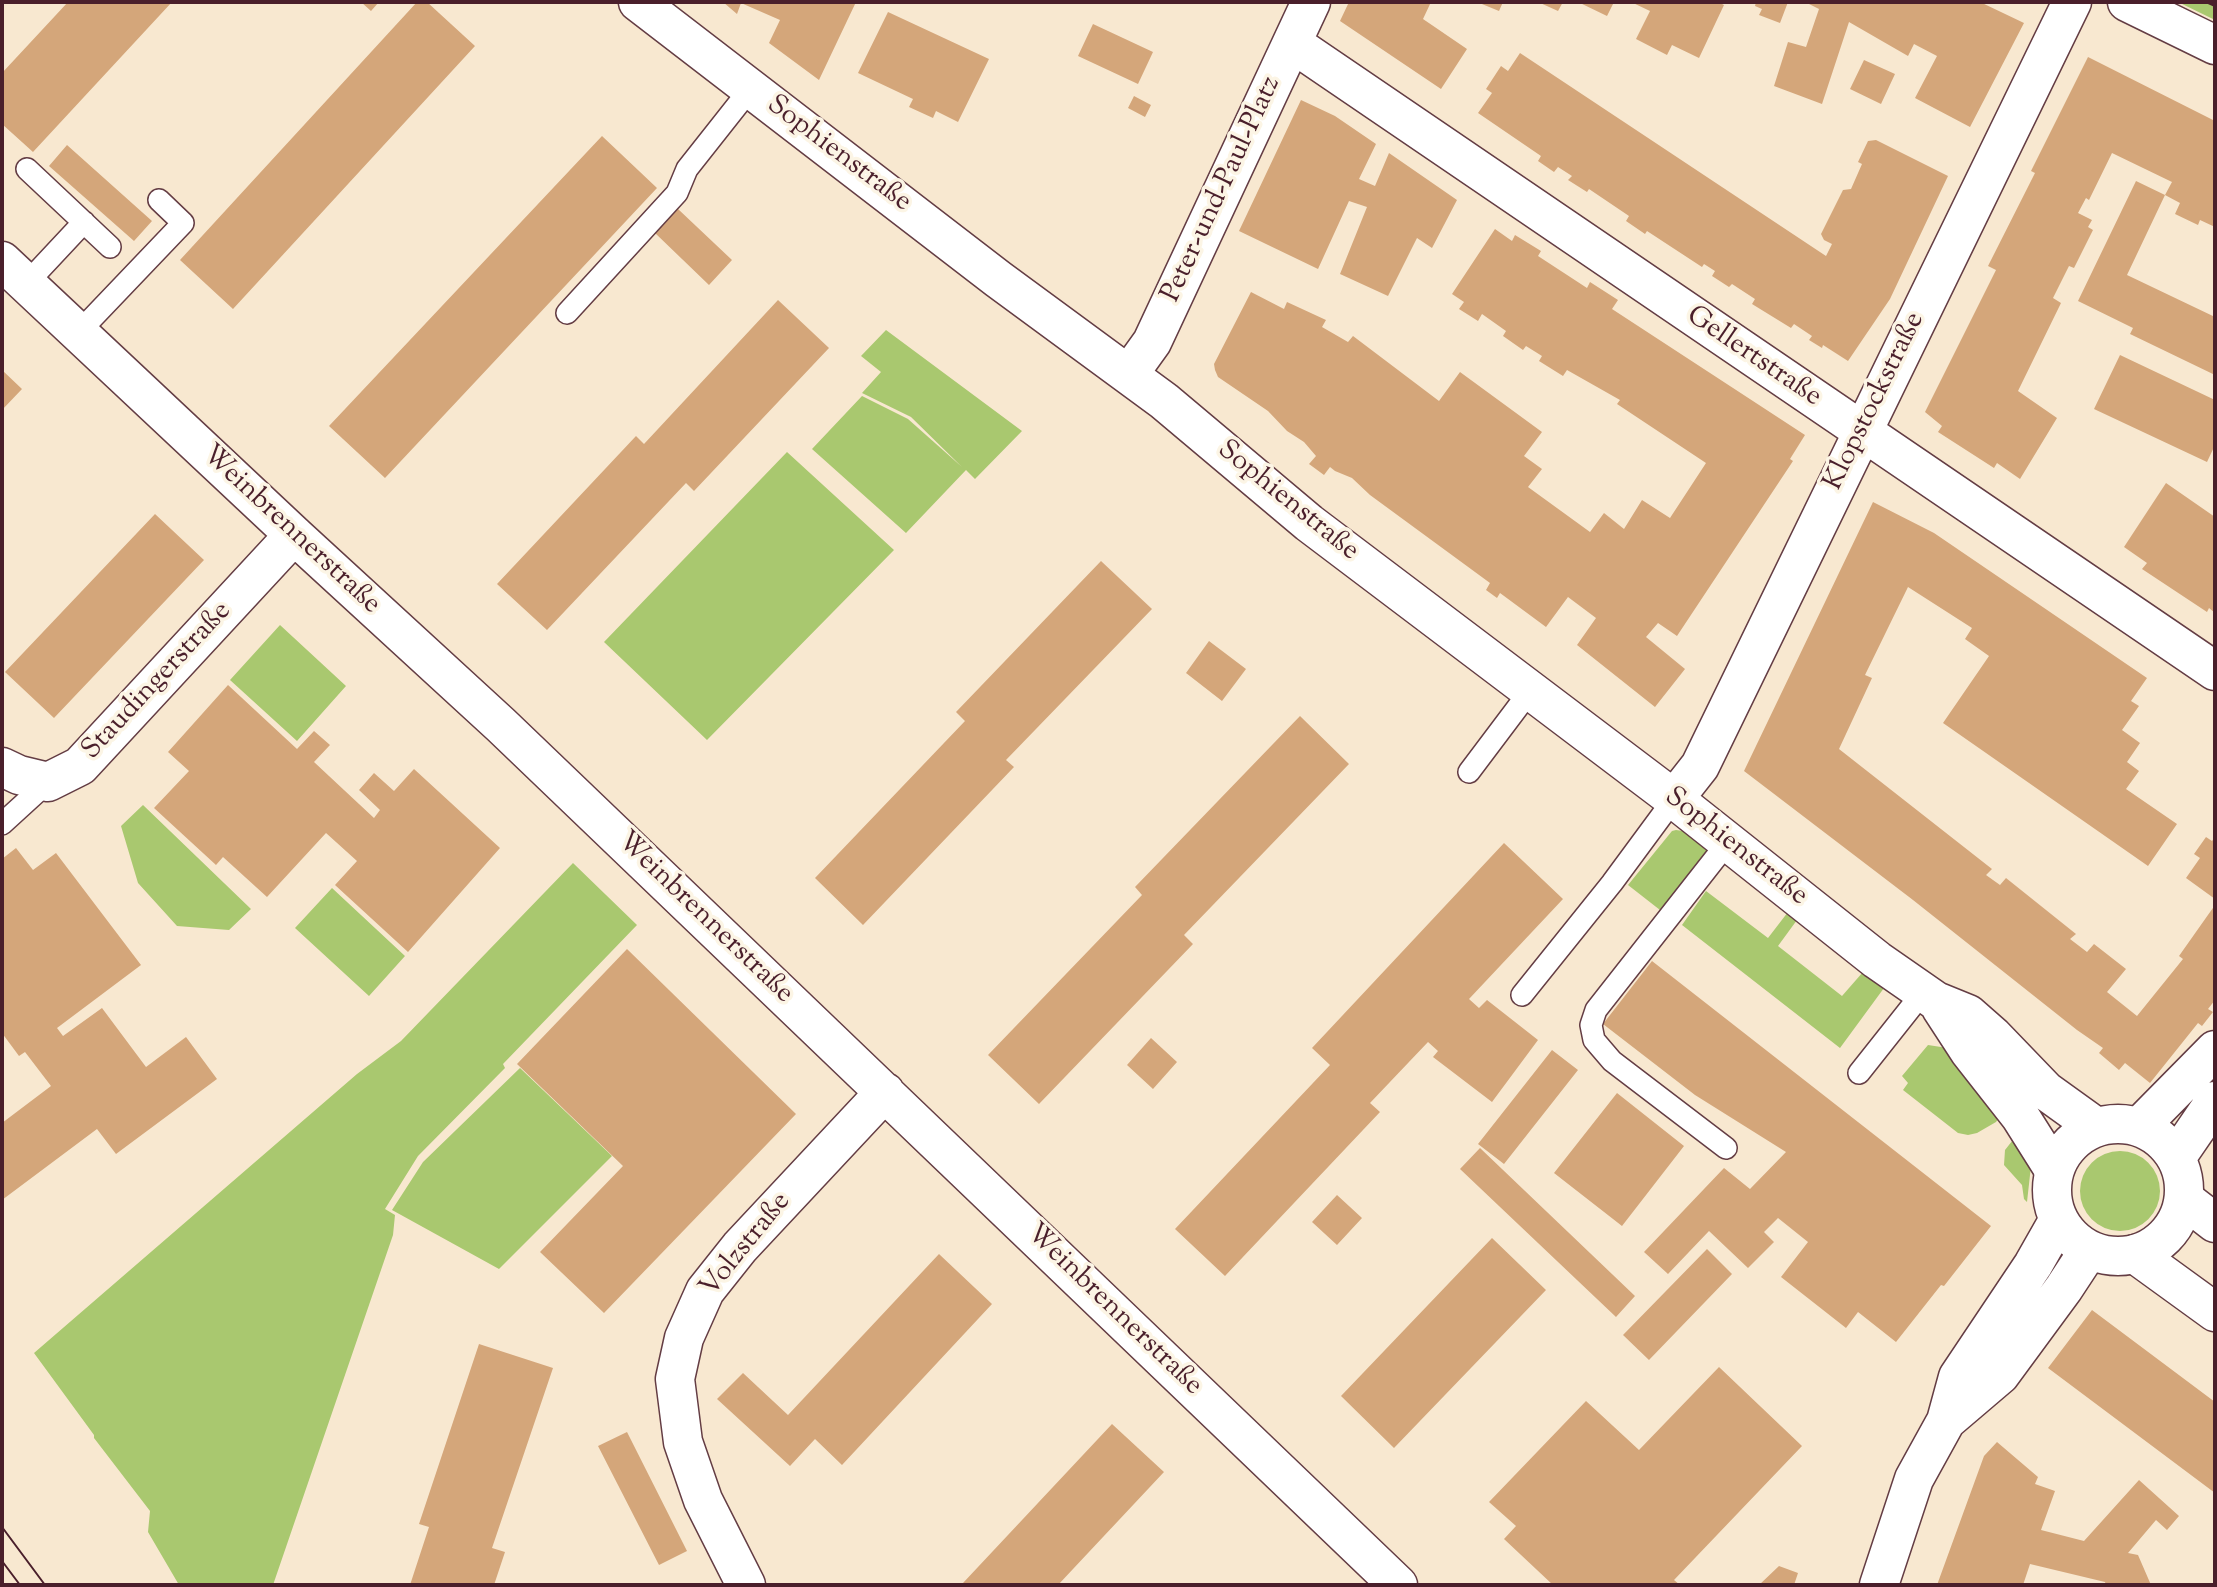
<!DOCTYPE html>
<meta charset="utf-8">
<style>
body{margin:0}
#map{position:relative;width:2217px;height:1587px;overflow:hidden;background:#f8e8d0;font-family:"Sorts Mill Goudy",serif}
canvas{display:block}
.frame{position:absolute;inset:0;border:4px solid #4a1f2b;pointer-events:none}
</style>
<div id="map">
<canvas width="2217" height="1587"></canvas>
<div class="frame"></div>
</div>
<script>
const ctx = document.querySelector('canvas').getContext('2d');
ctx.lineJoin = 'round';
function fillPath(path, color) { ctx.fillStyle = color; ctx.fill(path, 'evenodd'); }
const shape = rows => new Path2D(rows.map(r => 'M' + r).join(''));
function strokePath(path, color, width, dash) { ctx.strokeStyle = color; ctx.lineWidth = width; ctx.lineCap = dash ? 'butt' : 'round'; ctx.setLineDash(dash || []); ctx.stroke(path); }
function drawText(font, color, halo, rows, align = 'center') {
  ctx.font = font + ' "Sorts Mill Goudy",serif'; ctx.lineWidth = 7; ctx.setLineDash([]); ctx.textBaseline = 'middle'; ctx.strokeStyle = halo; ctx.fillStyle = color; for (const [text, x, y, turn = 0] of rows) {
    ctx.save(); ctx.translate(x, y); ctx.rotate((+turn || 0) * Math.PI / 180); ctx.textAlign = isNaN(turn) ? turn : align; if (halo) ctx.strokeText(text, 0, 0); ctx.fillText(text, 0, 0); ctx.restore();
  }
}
fillPath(shape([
 [2178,2,2215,2,2215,20],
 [886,330,1022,431,975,479,966,470,906,533,812,449,862,396,908,419,962,467,911,417,862,393,881,372,861,356],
 [787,452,894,550,707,740,604,642],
 [280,625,346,686,297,741,230,680],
 [143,805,251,909,229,930,177,926,138,883,121,826],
 [1676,830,1683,831,1708,850,1660,910,1628,885,1672,831],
 [573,863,637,925,503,1064,505,1068,418,1156,385,1209,395,1215,393,1235,273,1585,179,1585,148,1532,150,1511,94,1438,94,1435,34,1353,357,1074,401,1041],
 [332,888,405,956,369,996,295,928],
 [1706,891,1768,938,1788,912,1797,920,1778,946,1842,996,1863,972,1884,988,1840,1048,1682,925],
 [1928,1045,1954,1049,2002,1114,1996,1122,1977,1133,1968,1135,1958,1133,1903,1090,1908,1083,1902,1076],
 [520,1068,612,1156,499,1269,392,1210,423,1162],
 [2016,1136,2032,1157,2027,1202,2024,1199,2022,1185,2004,1165,2005,1150],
 '2080 1191a40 40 0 1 1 80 0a40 40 0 1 1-80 0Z'
]), '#a9c86f');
fillPath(shape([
 [68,2,172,2,33,152,2,124,2,73],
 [361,2,379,2,371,11],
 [417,2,427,2,475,46,233,309,180,260],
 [723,2,856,2,819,80,769,43,780,20,741,3,737,14],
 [1349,2,1431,2,1423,19,1467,49,1441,89,1340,21],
 [1477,2,1503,2,1499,11],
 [1538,2,1563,2,1558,11],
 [1578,2,1614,2,1607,16],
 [1631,2,1718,2,1724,5,1699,58,1672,45,1667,55,1636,39,1650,11],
 [1756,2,1788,2,1780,23,1759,15,1762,9,1755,6],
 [1805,2,1980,2,2024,23,1970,127,1915,98,1937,56,1914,44,1908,56,1849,22,1822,104,1774,86,1788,42,1806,47,1819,9],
 [888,12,989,59,958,122,936,111,933,118,909,107,913,99,858,73],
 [1093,24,1153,52,1138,84,1078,56],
 [1520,53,1826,256,1832,244,1824,240,1821,234,1843,190,1851,189,1862,164,1858,162,1868,141,1876,140,1948,176,1890,299,1848,361,1823,345,1822,348,1809,340,1812,336,1794,324,1791,328,1752,304,1755,299,1732,284,1729,287,1712,276,1715,271,1704,264,1702,267,1647,231,1645,234,1626,221,1629,216,1589,189,1587,192,1568,180,1572,176,1558,167,1554,172,1538,161,1541,156,1478,113,1492,93,1486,89,1501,66,1508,71],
 [2088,57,2215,121,2215,227,2200,220,2198,225,2175,214,2180,203,2165,195,2172,182,2112,153,2089,200,2086,198,2078,213,2092,220,2088,227,2093,230,2074,268,2069,266,2053,298,2061,303,2018,391,2057,418,2020,479,1997,463,1994,468,1938,432,1942,426,1925,412,1996,270,1988,266,2035,173,2031,171],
 [1864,60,1895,74,1881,104,1850,89],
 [1134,96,1151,105,1145,117,1128,108],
 [1301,100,1335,116,1376,144,1359,179,1375,186,1389,153,1457,200,1432,248,1417,238,1388,296,1340,274,1367,207,1349,201,1318,269,1239,231],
 [602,136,657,188,385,478,329,426],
 [67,145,152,221,134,241,49,166],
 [2136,181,2165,195,2127,275,2215,317,2215,375,2130,334,2133,328,2078,301],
 [678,209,732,260,709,285,655,233],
 [1495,229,1512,241,1515,235,1541,251,1538,256,1587,288,1590,282,1618,300,1612,309,1805,435,1790,459,1793,461,1677,636,1658,623,1646,637,1685,669,1655,707,1577,645,1596,618,1568,597,1546,627,1500,593,1497,598,1486,590,1490,583,1370,495,1352,478,1335,471,1330,467,1324,475,1309,464,1316,456,1304,442,1287,431,1268,411,1218,377,1215,370,1214,364,1251,292,1284,309,1287,302,1326,320,1322,327,1348,342,1353,336,1439,401,1460,372,1542,432,1524,456,1542,469,1528,487,1590,532,1604,513,1624,529,1642,500,1670,518,1706,463,1617,404,1620,400,1567,370,1563,376,1539,361,1542,356,1526,346,1523,350,1503,336,1506,331,1482,314,1478,321,1459,309,1464,302,1452,294],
 [778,300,829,348,694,491,686,483,547,630,497,584,636,436,644,444],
 [2120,355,2215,400,2215,445,2207,462,2094,409],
 [2,370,22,389,2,410],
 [2166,483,2215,517,2215,613,2209,608,2207,612,2142,569,2147,563,2124,547],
 [1873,502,1934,533,2147,678,2131,701,2139,706,2122,730,2140,743,2127,762,2139,771,2126,789,2177,824,2148,866,1943,723,1989,656,1965,639,1972,628,1908,587,1865,675,1872,678,1839,749,1992,869,1986,875,2000,885,2006,878,2076,934,2070,939,2087,952,2094,944,2126,969,2107,992,2137,1016,2183,959,2179,956,2215,905,2215,1000,2208,1009,2213,1012,2202,1026,2198,1023,2150,1083,2125,1063,2119,1070,2099,1053,2103,1048,2077,1030,1913,900,1744,771],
 [155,514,204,560,54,718,5,672],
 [1101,561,1152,609,1006,760,1014,767,863,925,815,878,965,721,956,712],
 [1209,641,1246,669,1222,701,1186,673],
 [228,685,297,749,314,731,330,745,314,762,374,818,380,810,359,790,374,773,394,791,414,769,500,848,408,952,335,885,357,861,326,833,267,897,223,857,216,865,154,808,189,771,168,752],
 [1300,716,1349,764,1184,935,1193,944,1039,1104,988,1055,1142,895,1135,887],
 [2206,837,2212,841,2215,837,2215,899,2186,878,2200,858,2194,854],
 [1504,843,1563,899,1469,999,1479,1008,1487,1000,1538,1040,1492,1102,1433,1057,1438,1051,1428,1042,1370,1103,1380,1112,1225,1276,1175,1229,1330,1065,1312,1048],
 [16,848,33,870,56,853,141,965,57,1028,63,1036,102,1008,146,1067,186,1037,217,1079,116,1154,97,1129,2,1200,2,1123,51,1086,25,1052,19,1056,2,1033,2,859],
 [627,949,796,1114,604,1313,540,1252,623,1166,517,1064],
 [1652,961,1991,1226,1944,1286,1941,1285,1896,1342,1858,1312,1846,1328,1781,1277,1808,1242,1778,1218,1764,1232,1774,1242,1748,1268,1709,1231,1668,1274,1644,1252,1724,1168,1750,1189,1786,1152,1695,1095,1603,1024],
 [1151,1038,1177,1062,1153,1089,1127,1065],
 [1552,1050,1578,1070,1504,1164,1478,1144],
 [1617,1093,1684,1146,1622,1226,1554,1173],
 [1480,1148,1635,1296,1616,1317,1460,1169],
 [1337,1195,1362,1218,1337,1245,1312,1222],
 [1492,1238,1546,1290,1394,1448,1341,1396],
 [1707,1249,1732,1274,1649,1360,1623,1335],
 [939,1254,992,1304,842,1465,815,1439,790,1466,717,1399,743,1373,788,1415],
 [2092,1310,2215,1402,2215,1493,2048,1368],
 [479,1344,553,1368,492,1548,505,1552,494,1585,410,1585,429,1527,419,1524],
 [1719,1367,1802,1446,1674,1580,1680,1585,1553,1585,1504,1539,1516,1526,1489,1502,1586,1401,1639,1450],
 [1112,1424,1164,1472,1058,1585,966,1585,963,1583],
 [627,1432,687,1551,659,1565,598,1446],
 [1997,1442,2038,1477,2035,1484,2055,1491,2041,1530,2084,1541,2139,1480,2179,1516,2167,1530,2156,1520,2128,1553,2138,1555,2151,1585,2106,1585,2105,1582,2030,1564,2023,1585,1937,1585,1984,1456],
 [1779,1566,1798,1573,1794,1585,1759,1585]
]), '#d4a67a');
const lane = shape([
 [27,169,110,247],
 [26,284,84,222],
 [567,313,677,193,687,169,751,88],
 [78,333,183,223,159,200],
 [1469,772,1530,691],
 [2,824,48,782],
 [1522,995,1612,883,1674,799],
 [1859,1073,1924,991],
 [1726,1148,1612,1061,1594,1040,1591,1025,1596,1010,1728,842]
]);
const street = shape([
 [638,2,998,279,1164,401,1309,523,1674,799,1877,960,1936,1001,1968,1014,1993,1036,2046,1091,2096,1127],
 [1292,43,2215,671],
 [2,261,294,535,501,725,1398,1585],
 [1129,374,1152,342,1311,2],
 [2,767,19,775,48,782,80,766,294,535],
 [1674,799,1700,766,2072,2],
 [1941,1008,1969,1051,2020,1116,2054,1170],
 [2184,1199,2215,1223],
 [2135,1254,2215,1312],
 [746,1585,703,1500,683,1442,675,1379,684,1338,705,1291,740,1247,885,1092]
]);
const secondary = shape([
 '2052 1190a66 66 0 1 1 132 0a66 66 0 1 1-132 0Z',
 [2139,1127,2215,1050],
 [2176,1158,2215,1101],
 [1946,1421,2000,1375,2064,1288,2089,1250],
 [1879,1585,1914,1479,1946,1421,1958,1377,2033,1265,2058,1221]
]);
const primary = shape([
 [2127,2,2215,45]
]);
strokePath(lane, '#643d44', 24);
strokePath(street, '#643d44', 41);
strokePath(secondary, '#643d44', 41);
strokePath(primary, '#643d44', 41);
strokePath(lane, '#fff', 21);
strokePath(street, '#fff', 38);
strokePath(secondary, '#fff', 38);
strokePath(primary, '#fff', 38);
strokePath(shape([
 [2206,2,2215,6],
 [2,1527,45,1585],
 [2,1561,20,1585]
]), '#4a1f2b', 2);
drawText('28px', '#4a1f2b', '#fcf5e5', [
 ["Sophienstraße",838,155,37],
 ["Peter-und-Paul-Platz",1223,190,-65],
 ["Gellertstraße",1753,358,34],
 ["Klopstockstraße",1876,402,-64],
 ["Sophienstraße",1287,502,39],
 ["Weinbrennerstraße",290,531,43],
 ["Staudingerstraße",158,682,-47],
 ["Sophienstraße",1735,848,38],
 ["Weinbrennerstraße",704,919,44],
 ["Volzstraße",747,1246,-51],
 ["Weinbrennerstraße",1113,1311,44]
]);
</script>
